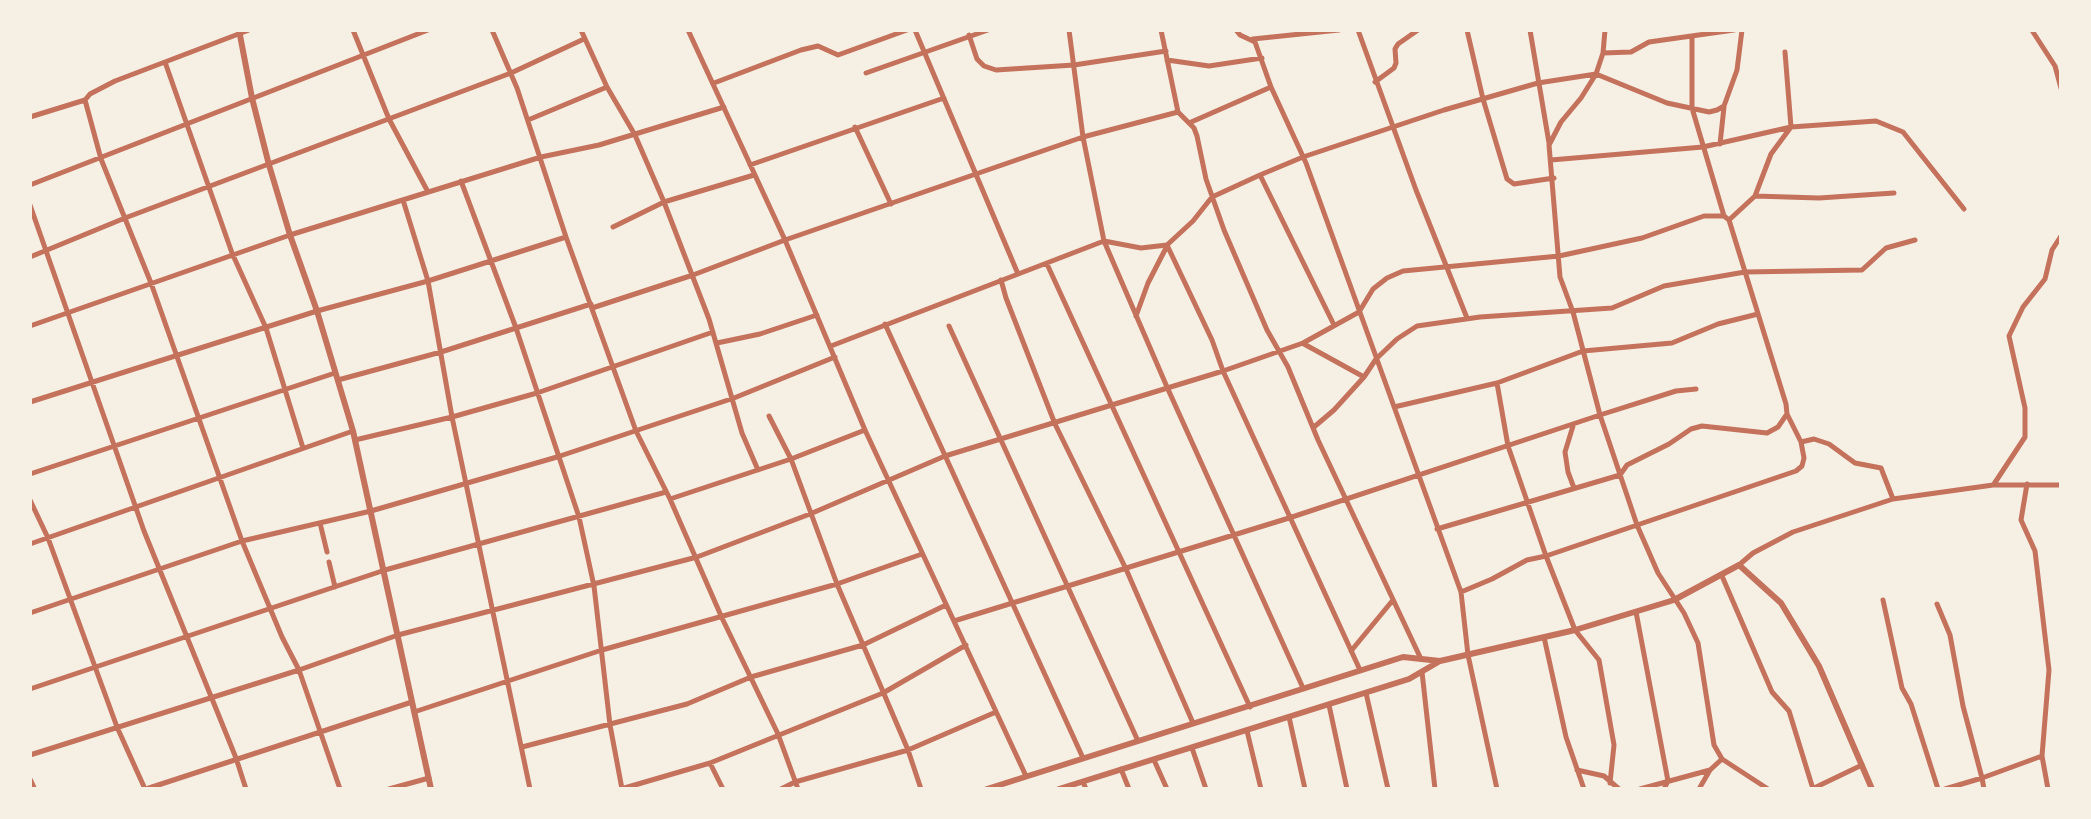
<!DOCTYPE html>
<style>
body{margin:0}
#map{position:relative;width:2091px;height:819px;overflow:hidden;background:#f6efe4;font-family:"Exo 2",sans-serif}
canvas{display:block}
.frame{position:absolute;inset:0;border:32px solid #f6efe4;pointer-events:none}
</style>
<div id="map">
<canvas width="2091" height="819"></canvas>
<div class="frame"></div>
</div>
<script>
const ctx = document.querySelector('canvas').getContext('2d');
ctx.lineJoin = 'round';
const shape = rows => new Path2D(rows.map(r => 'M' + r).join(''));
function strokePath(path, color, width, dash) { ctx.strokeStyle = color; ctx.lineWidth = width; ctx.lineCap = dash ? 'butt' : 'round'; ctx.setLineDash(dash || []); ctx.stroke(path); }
strokePath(shape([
 [353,30,389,119,428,192],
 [492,30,517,88,566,237,636,431,670,499,722,618,778,734,798,789],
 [581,30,607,87,635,135,664,202,709,319,742,433,758,470],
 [688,30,785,240,865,430,1026,776],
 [915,30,1018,274],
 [1069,30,1083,137,1104,241,1167,387,1303,688],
 [1161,30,1178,112,1194,128,1197,136,1206,179,1224,230,1267,330,1288,367,1318,440,1421,659],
 [1236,30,1240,35,1255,42,1271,87,1306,163,1461,592,1468,655,1497,789],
 [1358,30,1416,190,1467,318],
 [1467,30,1483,99,1507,179,1514,184,1554,178],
 [1530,30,1549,143],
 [1605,30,1603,53,1596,74,1581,98,1561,122,1549,145,1560,277,1573,312,1600,415,1637,525,1658,573,1684,613,1698,643,1714,745,1722,759,1768,789],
 [2033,32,2055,66,2061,88],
 [969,35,977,59,984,66,996,70,1074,65,1166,51],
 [1692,36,1692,108,1724,216],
 [1253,39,1339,30],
 [1603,53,1631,52,1649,42,1734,30],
 [1167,60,1209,66,1262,58],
 [165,62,232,253,266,328,303,448],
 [866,73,988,30],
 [1375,82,1394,68,1396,63,1395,49,1398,44,1418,30],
 [714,83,801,50,818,46,838,55,907,30],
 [85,100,101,159,151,283,242,541,282,637,299,670,340,789],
 [30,117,85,100,90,94,115,81,249,30],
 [528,120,607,87],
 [1189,123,1271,87],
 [855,127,891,204],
 [1720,144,1724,107],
 [1551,160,1703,147,1791,127,1876,121,1903,132,1964,209],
 [750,165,944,98],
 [1260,175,1334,325],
 [461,181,516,328,579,517,594,586,610,725,622,789],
 [30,185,428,30],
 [1755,196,1819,198,1894,193],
 [403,200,428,281,452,417,530,789],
 [30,205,144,531,236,758,246,789],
 [1729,220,1755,196,1771,154,1791,127,1785,52],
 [613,227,664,202,754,175],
 [1167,245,1212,340,1223,371,1360,670],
 [30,257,125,218,511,73,584,39],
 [1047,264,1250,707],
 [1001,280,1006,298,1055,424,1126,569,1193,723],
 [592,308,693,275,785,240,1083,137,1178,112],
 [1136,316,1148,283,1167,246],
 [885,324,1083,758],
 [30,326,290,235,541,157,599,145,724,107],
 [949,326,1138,741],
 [717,343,760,334,817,315],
 [1304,344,1364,377,1376,359,1397,339,1417,326,1480,317,1612,308,1664,286,1745,272,1862,270,1886,248,1915,240],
 [831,346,1104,241,1141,248,1167,245,1193,221,1212,197,1260,175,1303,157,1444,110,1538,83,1596,74,1667,103,1709,112,1717,110,1724,106,1737,70,1742,30],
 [338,380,441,352,591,304],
 [1497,383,1508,446,1546,556,1575,630,1599,660,1614,745,1610,783],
 [30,402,317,311,428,281,566,237],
 [1394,407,1497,383,1583,351,1672,343,1718,324,1758,314],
 [769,416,791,459,837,584,908,750,921,789],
 [1573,426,1565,452,1568,472,1574,488],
 [1314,427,1334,410,1364,377],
 [355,440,452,417,537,393,713,332],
 [1801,442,1814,439,1829,444,1855,463,1881,468,1893,499],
 [30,474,335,373],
 [1994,484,2025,437,2025,408,2009,336,2023,307,2045,279,2052,250,2061,236],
 [2027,484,2021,520,2035,551,2049,670,2042,756,2048,789],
 [670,499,791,459,865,430],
 [30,500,48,538,117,727,145,789],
 [320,523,327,552],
 [30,544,353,431],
 [329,562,335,587],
 [1739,565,1753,553,1793,532,1893,499,1993,485,2061,485],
 [1722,576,1772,692,1789,711,1813,789],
 [1461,592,1492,579,1527,560,1546,556,1796,471,1802,466,1804,458,1801,442,1787,414],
 [1883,600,1902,688,1911,704,1938,789],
 [1937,604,1950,635,1963,706,1982,778,2042,756],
 [1636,612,1668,781,1664,789],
 [30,613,242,541,371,511,557,457,734,398,835,357],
 [954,621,1289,518,1600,415,1676,391,1696,389],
 [1544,637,1566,737,1584,789],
 [1351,651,1393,600],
 [1422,672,1435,789],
 [30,689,385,570,666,492],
 [1366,693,1388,789],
 [1329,705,1347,789],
 [414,712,602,650,837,584,922,554],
 [1289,717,1305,789],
 [1247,731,1261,789],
 [522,747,687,704,751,677,863,645,946,605],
 [1192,748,1206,789],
 [30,755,299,670,398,635,697,557,810,514,945,456,1223,371,1303,343,1359,312,1373,289,1387,278,1403,271,1559,256,1642,238,1704,216,1724,216,1729,220,1786,404,1787,414,1778,427,1767,433,1702,426,1691,429,1669,444,1627,465,1620,475,1437,529],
 [1154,760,1167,789],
 [710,763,723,789],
 [1121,769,1129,789],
 [1577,770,1604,776,1619,789],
 [1083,782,1086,789],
 [146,789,412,702],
 [389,789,429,778],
 [621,789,710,763,883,693,966,645],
 [781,789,795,782,908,750,996,712],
 [1640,789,1710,770],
 [1699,789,1710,770,1722,759],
 [1812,789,1862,765],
 [1945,789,1982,778,1984,789]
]), '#c5725c', 5);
strokePath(shape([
 [239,30,252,98,269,165,290,235,317,311,353,431,431,789],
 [30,780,34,789],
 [987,789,1403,657,1440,661],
 [1059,789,1409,679,1440,661,1575,630,1674,600,1739,565,1781,603,1819,666,1872,789]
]), '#c5725c', 6);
</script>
